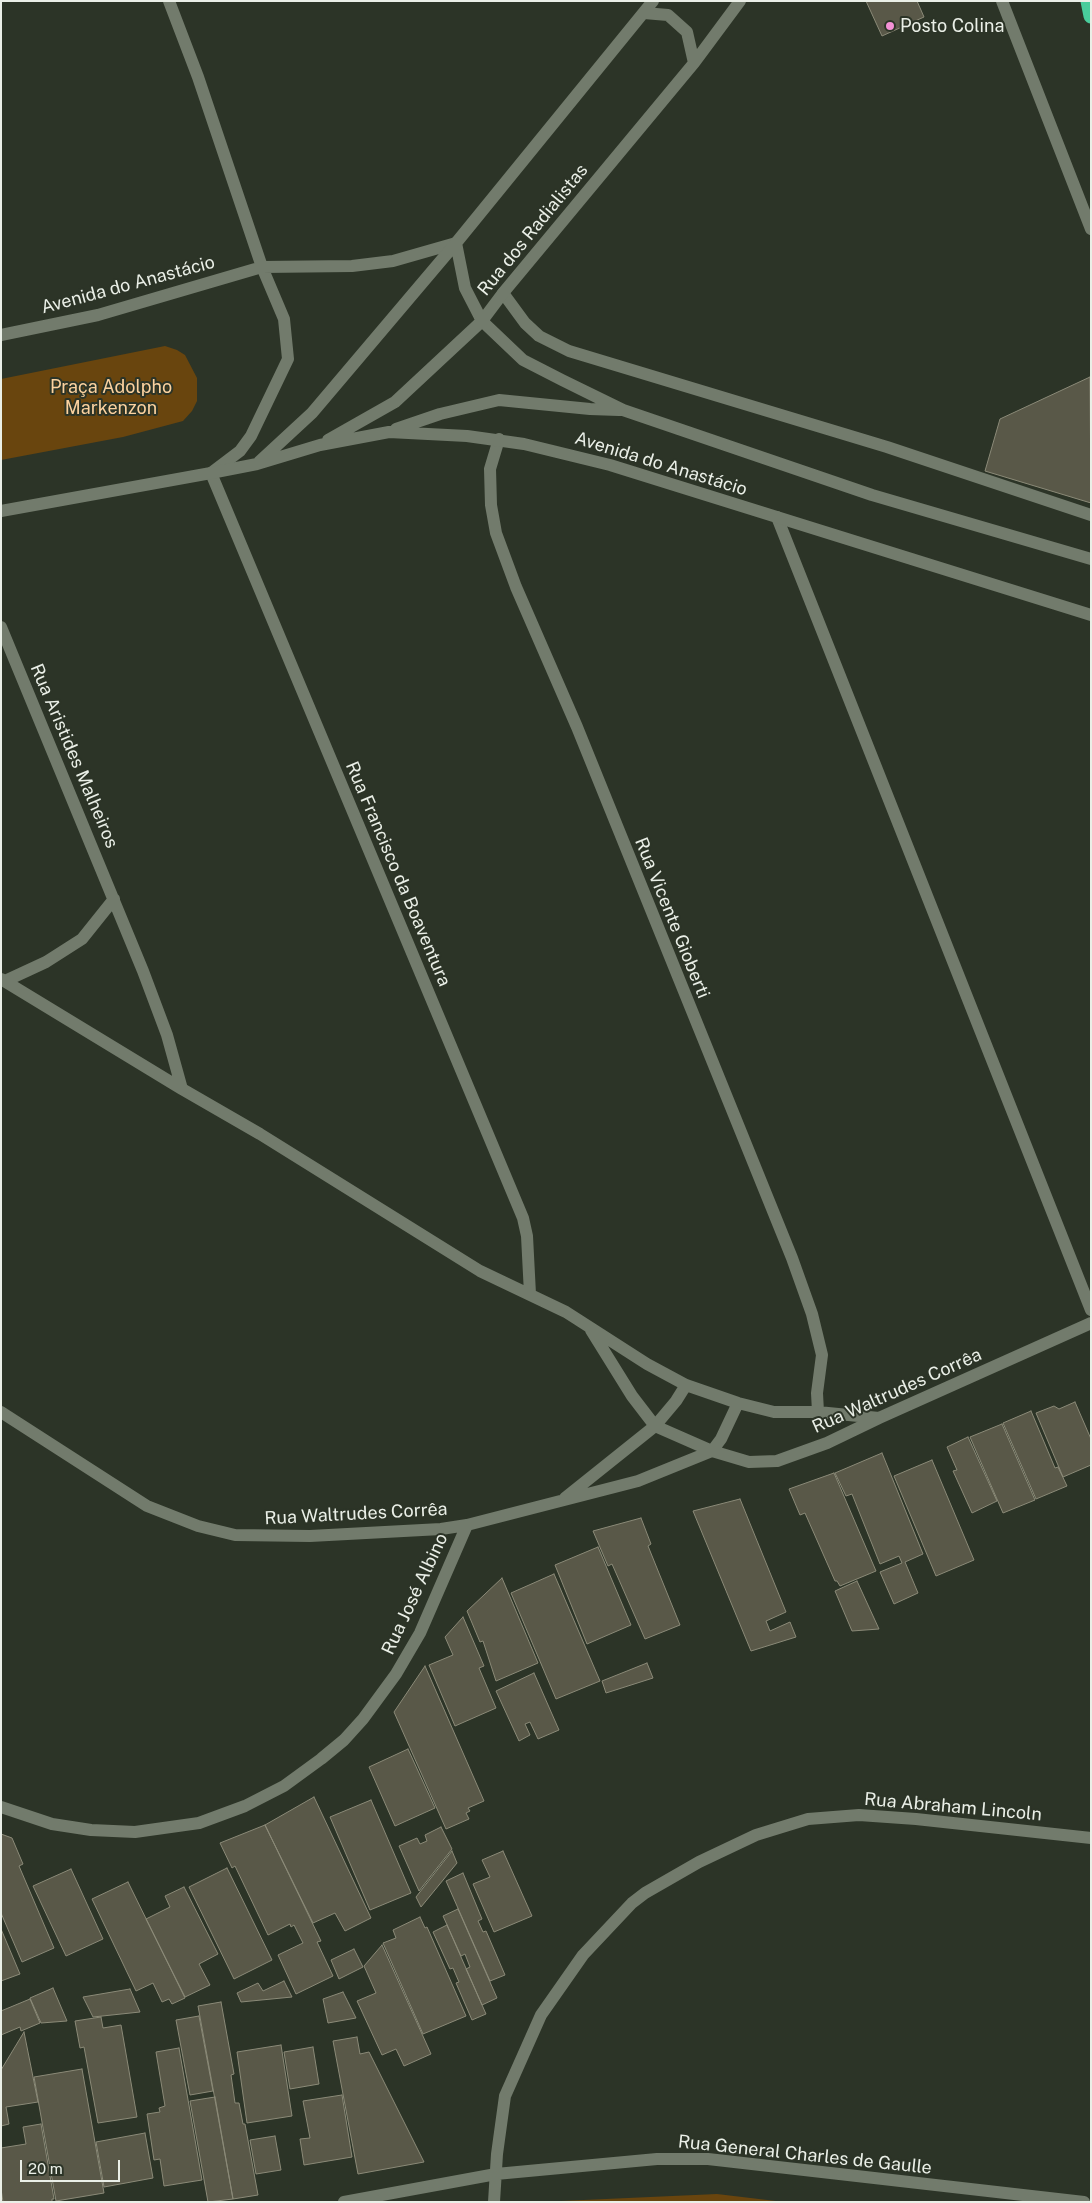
<!DOCTYPE html>
<meta charset="utf-8">
<style>
body{margin:0}
#map{position:relative;width:1092px;height:2203px;overflow:hidden;background:#2c3427;font-family:"Public Sans",sans-serif}
canvas{display:block}
.frame{position:absolute;inset:0;border:2px solid #eaefe7;pointer-events:none}
.scale{position:absolute;left:20px;top:2160px;width:100px;height:22px;box-sizing:border-box;border:2px solid #eaefe7;border-top:0;padding-left:6px;font-size:15px;line-height:18px;white-space:nowrap;color:#eaefe7;-webkit-text-stroke:4px #2c3427;paint-order:stroke}
</style>
<div id="map">
<canvas width="1092" height="2203"></canvas>
<div class="frame"></div>
<div class="scale">20 m</div>
</div>
<script>
const ctx = document.querySelector('canvas').getContext('2d');
ctx.lineJoin = 'round';
function fillPath(path, color) { ctx.fillStyle = color; ctx.fill(path, 'evenodd'); }
const shape = rows => new Path2D(rows.map(r => 'M' + r).join(''));
function strokePath(path, color, width, dash) { ctx.strokeStyle = color; ctx.lineWidth = width; ctx.lineCap = dash ? 'butt' : 'round'; ctx.setLineDash(dash || []); ctx.stroke(path); }
function drawText(font, color, halo, rows, align = 'center') {
  ctx.font = font + ' "Public Sans",sans-serif'; ctx.lineWidth = 4; ctx.setLineDash([]); ctx.textBaseline = 'middle'; ctx.strokeStyle = halo; ctx.fillStyle = color; for (const [text, x, y, turn = 0] of rows) {
    ctx.save(); ctx.translate(x, y); ctx.rotate((+turn || 0) * Math.PI / 180); ctx.textAlign = isNaN(turn) ? turn : align; if (halo) ctx.strokeText(text, 0, 0); ctx.fillText(text, 0, 0); ctx.restore();
  }
}
fillPath(shape([
 [165,346,177,350,185,355,197,378,197,401,192,411,183,421,123,437,1,460,1,379],
 [717,2194,784,2202,539,2202]
]), '#69450e');
const building = shape([
 [866,1,917,1,924,17,882,36,866,1],
 [1090,377,1091,503,985,471,1000,419,1090,377],
 [1075,1402,1091,1439,1091,1465,1063,1477,1036,1413,1054,1406,1059,1409,1075,1402],
 [1031,1411,1055,1468,1058,1467,1067,1486,1036,1499,1003,1423,1031,1411],
 [1002,1424,1035,1500,1003,1513,970,1437,1002,1424],
 [968,1437,997,1501,972,1513,953,1471,957,1470,947,1447,968,1437],
 [882,1453,923,1554,905,1562,918,1593,894,1604,880,1572,902,1563,899,1556,880,1564,852,1494,846,1496,835,1473,882,1453],
 [932,1460,974,1560,936,1576,894,1476,932,1460],
 [834,1473,876,1571,840,1586,837,1581,835,1581,805,1513,800,1515,789,1489,834,1473],
 [740,1499,786,1612,766,1621,770,1631,790,1622,796,1637,751,1651,693,1511,740,1499],
 [641,1518,651,1544,648,1546,680,1625,645,1639,612,1564,608,1566,593,1531,641,1518],
 [598,1547,631,1625,587,1644,555,1565,598,1547],
 [554,1574,600,1681,556,1699,511,1593,554,1574],
 [502,1578,538,1663,496,1681,483,1641,480,1642,467,1611,502,1578],
 [857,1581,879,1629,852,1631,835,1591,857,1581],
 [463,1617,484,1666,479,1668,496,1708,455,1726,429,1665,453,1655,445,1637,463,1617],
 [647,1663,653,1678,606,1693,602,1681,647,1663],
 [425,1666,484,1801,468,1808,470,1811,466,1813,469,1819,446,1829,394,1712,425,1666],
 [534,1673,559,1730,538,1739,530,1722,525,1724,530,1735,519,1741,496,1691,534,1673],
 [408,1749,435,1808,395,1826,369,1767,408,1749],
 [314,1797,371,1918,345,1931,335,1913,313,1923,265,1825,314,1797],
 [371,1800,411,1893,370,1910,330,1817,371,1800],
 [265,1825,321,1941,317,1942,333,1976,296,1994,278,1955,303,1943,294,1925,291,1927,290,1924,268,1935,235,1866,232,1868,220,1843,265,1825],
 [441,1827,452,1849,419,1891,399,1846,417,1838,420,1844,427,1841,425,1835,441,1827],
 [1,1834,12,1838,23,1864,19,1866,54,1948,22,1962,1,1913,1,1834],
 [452,1851,457,1863,421,1907,416,1897,452,1851],
 [503,1851,532,1916,494,1932,473,1884,490,1877,482,1860,503,1851],
 [227,1868,272,1960,234,1979,189,1887,227,1868],
 [71,1869,103,1939,66,1956,33,1886,71,1869],
 [463,1873,482,1919,478,1921,483,1932,486,1931,505,1975,490,1981,446,1881,463,1873],
 [128,1882,185,1998,172,2004,169,1999,162,2002,153,1983,136,1991,92,1899,128,1882],
 [184,1887,218,1954,199,1964,210,1985,185,1997,146,1919,170,1907,165,1896,184,1887],
 [458,1909,497,1998,482,2005,466,1969,470,1967,465,1954,461,1956,443,1916,458,1909],
 [420,1917,425,1928,427,1927,466,2016,423,2034,383,1943,396,1938,393,1930,420,1917],
 [447,1925,486,2014,472,2020,456,1983,459,1982,453,1968,450,1969,433,1932,447,1925],
 [1,1929,20,1974,1,1981,1,1929],
 [382,1945,431,2054,404,2066,396,2049,382,2055,357,2001,376,1993,364,1966,382,1945],
 [354,1949,363,1967,339,1979,331,1960,354,1949],
 [284,1981,292,1997,241,2002,237,1993,258,1983,263,1991,284,1981],
 [53,1988,67,2021,41,2023,30,1998,53,1988],
 [130,1989,140,2012,93,2017,83,1997,130,1989],
 [343,1992,356,2018,328,2023,323,1999,343,1992],
 [30,1999,40,2023,21,2031,20,2027,1,2035,1,2011,30,1999],
 [221,2002,234,2074,231,2075,235,2103,239,2103,243,2124,245,2124,258,2195,233,2199,198,2006,221,2002],
 [199,2016,213,2091,190,2095,176,2020,199,2016],
 [101,2017,103,2028,121,2025,137,2117,98,2123,84,2047,80,2048,75,2021,101,2017],
 [24,2032,38,2102,6,2107,9,2124,1,2126,1,2070,24,2032],
 [357,2037,360,2054,369,2052,424,2162,358,2174,333,2041,357,2037],
 [281,2045,292,2116,247,2123,237,2052,281,2045],
 [313,2047,319,2084,290,2089,284,2052,313,2047],
 [179,2048,202,2180,164,2186,160,2159,154,2160,147,2114,160,2112,159,2108,165,2106,156,2052,179,2048],
 [82,2069,104,2193,56,2201,34,2077,82,2069],
 [342,2095,352,2157,304,2165,300,2139,310,2138,303,2101,342,2095],
 [215,2097,233,2199,208,2202,190,2101,215,2097],
 [41,2124,54,2199,52,2199,52,2202,3,2202,1,2189,1,2148,26,2144,23,2127,41,2124],
 [145,2133,153,2178,104,2187,96,2142,145,2133],
 [275,2136,281,2170,256,2174,250,2140,275,2136]
]);
fillPath(building, '#595848');
strokePath(building, '#8b8a78', 1);
strokePath(shape([
 [169,1,198,77,262,267,284,319,288,359,251,436,240,451,211,473,523,1218,527,1236,530,1294],
 [503,293,525,323,539,336,569,351,887,447,1091,515],
 [1,335,98,315,262,267,352,266,393,261,456,243],
 [499,439,490,469,491,505,496,533,516,587,577,727,792,1258,812,1314,822,1355,817,1393,818,1412],
 [777,517,1091,1310],
 [1,627,143,971,167,1035,182,1089],
 [1,979,182,1089,260,1134,480,1271,566,1312,647,1364,686,1385,738,1403,774,1412,818,1412,879,1418],
 [5,981,46,962,82,939,114,899],
 [591,1330,632,1396,655,1426,712,1451,749,1462,777,1461,827,1443,879,1418,1091,1323],
 [1,1412,147,1506,198,1526,235,1535,310,1536,441,1529,467,1525,638,1481,712,1451,721,1439,738,1403],
 [565,1498,655,1426,676,1401,686,1385],
 [1,1807,52,1824,91,1830,135,1832,199,1823,245,1806,284,1786,321,1759,344,1740,363,1719,396,1674,420,1633,467,1525],
 [344,2202,496,2174,657,2159,708,2159,1084,2202],
 [494,2202,497,2154,505,2096,541,2015,583,1955,632,1903,645,1893,699,1862,756,1835,808,1819,859,1815,916,1819,1091,1838]
]), '#727b6c', 12);
strokePath(shape([
 [1002,1,1091,229],
 [644,13,668,15,687,32,694,63],
 [456,243,465,288,482,321,523,360,562,380,623,410,872,495,1091,559],
 [396,429,440,414,499,400,590,409,619,410],
 [328,440,395,402,482,321,503,293,694,63,740,1],
 [259,462,312,413,456,243,653,1],
 [1,511,211,473,257,464,320,445,389,432,467,436,524,444,610,465,1091,615]
]), '#727b6c', 12);
strokePath(shape([
 [1088,1,1091,16]
]), '#49cd9c', 15);
for (const [x, y, r, color] of [
 [890,26,5,"#f391d5"]
]) { const dot = new Path2D(); dot.arc(x, y, r, 0, 2 * Math.PI); ctx.fillStyle = color; ctx.fill(dot); strokePath(dot, '#2c3427', 2); }
drawText('18px', '#eaefe7', '#2c3427', [
 ["Posto Colina",900,26]
], 'left');
drawText('18px', '#eaefe7', '#2c3427', [
 ["Rua dos Radialistas",533,230,-51],
 ["Avenida do Anastácio",128,285,-15],
 ["Avenida do Anastácio",661,464,17],
 ["Rua Aristides Malheiros",74,756,67],
 ["Rua Francisco da Boaventura",398,874,67],
 ["Rua Vicente Gioberti",672,918,68],
 ["Rua Waltrudes Corrêa",897,1391,-24],
 ["Rua Waltrudes Corrêa",356,1514,-3],
 ["Rua José Albino",415,1594,-65],
 ["Rua Abraham Lincoln",953,1807,5],
 ["Rua General Charles de Gaulle",805,2155,6]
]);
drawText('18px', '#fcd29f', '#2c3427', [
 ["Praça Adolpho",111,387],
 ["Markenzon",111,408]
]);
</script>
